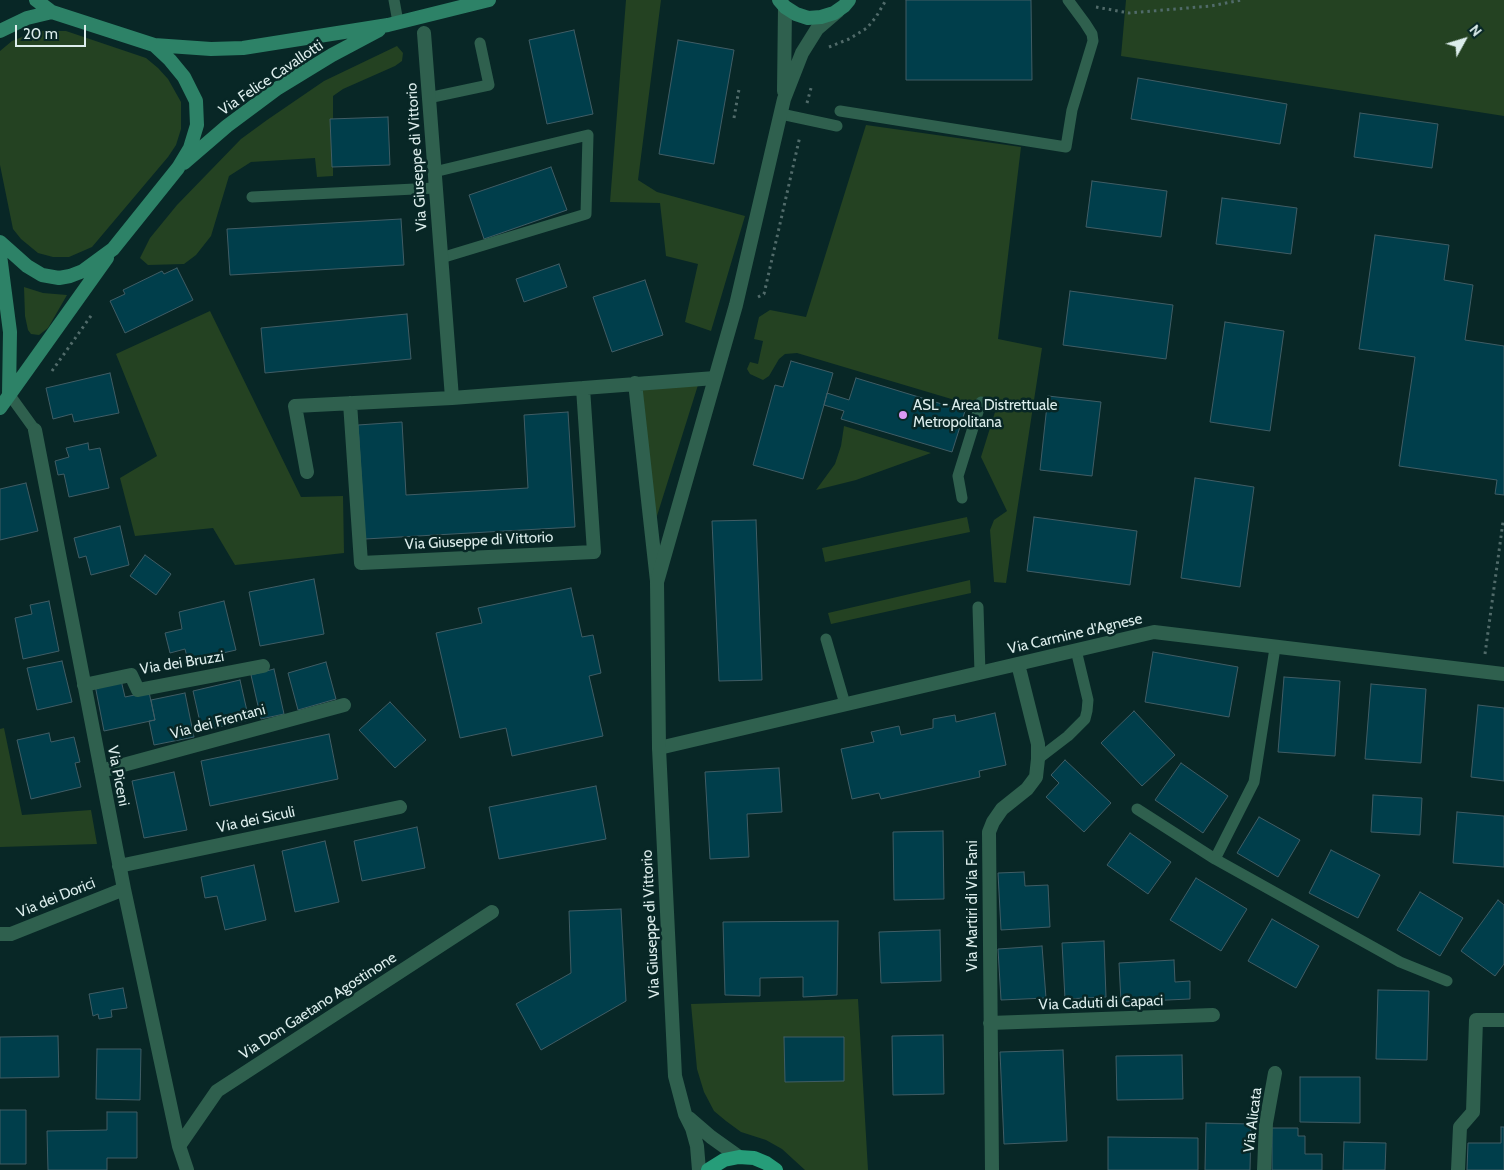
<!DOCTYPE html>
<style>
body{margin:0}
#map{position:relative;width:1504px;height:1170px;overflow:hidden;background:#082726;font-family:Cabin,sans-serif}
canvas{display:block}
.north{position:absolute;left:1439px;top:15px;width:50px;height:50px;-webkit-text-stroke:4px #082726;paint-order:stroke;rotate:51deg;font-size:14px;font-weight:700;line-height:20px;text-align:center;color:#dcedec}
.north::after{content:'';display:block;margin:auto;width:18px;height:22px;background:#dcedec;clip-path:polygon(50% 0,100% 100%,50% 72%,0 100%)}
.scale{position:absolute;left:15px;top:25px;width:71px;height:22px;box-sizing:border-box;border:2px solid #dcedec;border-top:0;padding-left:6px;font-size:15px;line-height:18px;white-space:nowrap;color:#dcedec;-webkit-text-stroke:4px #082726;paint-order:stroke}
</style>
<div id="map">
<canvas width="1504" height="1170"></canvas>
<div class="north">N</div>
<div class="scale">20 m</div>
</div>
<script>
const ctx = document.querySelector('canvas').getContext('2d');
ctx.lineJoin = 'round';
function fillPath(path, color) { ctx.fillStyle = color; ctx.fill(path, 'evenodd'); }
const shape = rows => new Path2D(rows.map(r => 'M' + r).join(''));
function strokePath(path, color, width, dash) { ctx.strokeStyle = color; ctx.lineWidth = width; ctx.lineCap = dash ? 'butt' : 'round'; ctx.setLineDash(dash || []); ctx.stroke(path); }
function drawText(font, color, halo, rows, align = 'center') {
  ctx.font = font + ' Cabin,sans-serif'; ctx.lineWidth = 5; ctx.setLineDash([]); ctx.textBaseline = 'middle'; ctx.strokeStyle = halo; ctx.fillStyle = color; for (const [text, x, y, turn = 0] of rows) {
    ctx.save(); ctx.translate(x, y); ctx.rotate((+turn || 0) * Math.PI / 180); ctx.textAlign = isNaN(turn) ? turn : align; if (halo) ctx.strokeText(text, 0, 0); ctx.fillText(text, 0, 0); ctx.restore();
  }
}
fillPath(shape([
 [626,0,661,0,638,180,657,192,745,216,711,331,685,322,698,264,666,256,660,203,610,202],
 [1126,0,1504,0,1504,116,1121,56],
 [37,31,66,31,146,58,158,68,168,79,181,102,181,129,176,145,168,157,92,247,69,257,53,257,38,253,21,239,13,229,0,165,0,51,12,41],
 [397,46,403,53,402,61,395,66,343,89,333,96,333,176,317,177,315,158,251,162,229,176,211,236,196,255,184,264,148,265,140,258,150,238,177,205,241,139,267,120,324,81],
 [866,125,1021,147,998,339,1042,348,1006,583,994,582,990,530,994,520,1007,511,981,457,995,412,797,353,785,354,779,359,769,376,763,380,750,374,747,369,750,362,758,364,763,341,754,339,759,317,770,310,806,317],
 [24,287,43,293,67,295,48,328,39,335,31,334,28,330,25,316],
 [210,311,301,497,343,496,344,553,235,565,213,528,135,536,120,478,157,456,116,354],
 [698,385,656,519,642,389],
 [844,426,931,453,856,480,816,490,835,464,841,446],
 [967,517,970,532,825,562,822,548],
 [970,580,971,593,831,624,828,613],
 [4,728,22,815,91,810,97,844,0,847,0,729],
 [858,999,868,1170,805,1170,782,1149,766,1140,741,1132,726,1121,714,1111,704,1092,697,1069,691,1004]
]), '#244222');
const building = shape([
 [906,0,1031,0,1032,80,906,80,906,0],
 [574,30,593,114,547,124,529,40,574,30],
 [678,40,734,50,714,164,659,154,678,40],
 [1138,78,1287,104,1280,144,1131,119,1138,78],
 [1360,113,1438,124,1432,168,1354,157,1360,113],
 [388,117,390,165,332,167,330,119,388,117],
 [551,167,567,210,484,239,469,195,551,167],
 [1092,181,1167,191,1161,237,1086,227,1092,181],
 [1222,198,1297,208,1291,254,1216,244,1222,198],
 [401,219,404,265,230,275,227,229,401,219],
 [1375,235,1449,245,1444,280,1473,285,1465,340,1504,346,1504,495,1495,494,1497,480,1399,466,1415,357,1359,349,1375,235],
 [559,264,567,287,524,302,516,279,559,264],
 [177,268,193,300,125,333,110,301,125,294,123,290,162,271,164,274,177,268],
 [645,280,663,335,612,352,593,297,645,280],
 [1070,291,1173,305,1166,359,1063,345,1070,291],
 [407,314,411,359,265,373,261,328,407,314],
 [1225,322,1284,331,1270,431,1210,422,1225,322],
 [791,361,833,373,803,479,753,465,775,385,783,387,791,361],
 [110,373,119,413,74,422,72,414,53,419,46,388,110,373],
 [856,378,965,411,952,452,841,419,844,411,824,405,827,393,849,400,856,378],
 [1048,396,1101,402,1092,476,1040,470,1048,396],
 [568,412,575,527,365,539,358,425,402,422,406,495,528,488,524,415,568,412],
 [88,443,89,450,100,448,109,488,69,497,64,474,58,475,55,461,69,457,66,448,88,443],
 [1195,478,1254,487,1240,587,1181,578,1195,478],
 [26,483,38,531,0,540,0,489,26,483],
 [1034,517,1137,531,1130,585,1027,571,1034,517],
 [756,520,762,680,719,681,712,521,756,520],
 [120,526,129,565,91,575,86,556,79,558,74,538,120,526],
 [145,555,171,574,156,595,130,576,145,555],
 [314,579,324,634,260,646,249,592,314,579],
 [571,588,582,637,593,635,601,673,589,676,603,736,512,756,506,728,460,738,436,633,482,623,478,608,571,588],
 [49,601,59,651,23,659,15,618,32,614,30,605,49,601],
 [224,601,236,650,188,661,185,649,170,653,165,633,182,629,179,612,224,601],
 [1153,652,1238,667,1229,717,1145,702,1153,652],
 [62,661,72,702,37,710,27,668,62,661],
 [326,662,336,699,298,710,288,673,326,662],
 [274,669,284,714,261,719,251,675,274,669],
 [1284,677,1340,681,1335,756,1278,752,1284,677],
 [121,680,125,697,149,692,155,720,104,731,95,685,121,680],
 [240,680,249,720,202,731,193,691,240,680],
 [1371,684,1426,689,1421,763,1365,759,1371,684],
 [185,693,194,737,154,745,149,721,155,720,151,700,185,693],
 [390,702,426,740,395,768,359,730,390,702],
 [1478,705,1504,708,1504,781,1471,777,1478,705],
 [1134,711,1175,755,1142,786,1101,743,1134,711],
 [995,713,1006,765,979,771,980,777,881,799,879,793,852,799,841,749,874,742,871,732,899,726,901,735,933,728,933,719,955,715,956,722,995,713],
 [49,733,51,742,74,737,80,762,75,763,81,787,31,799,17,740,49,733],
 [329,734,338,779,210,806,201,761,329,734],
 [1065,760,1111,803,1084,832,1046,797,1059,783,1051,775,1065,760],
 [1181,763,1228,796,1203,833,1155,800,1181,763],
 [779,768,782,812,747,814,749,857,710,859,705,772,779,768],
 [174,772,187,830,144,838,132,781,174,772],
 [596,786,606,839,499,859,489,807,596,786],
 [1373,795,1422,798,1420,835,1371,832,1373,795],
 [1457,812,1504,816,1504,867,1453,863,1457,812],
 [1259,817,1300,840,1278,877,1237,853,1259,817],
 [417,827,425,868,362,881,354,841,417,827],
 [943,831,944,899,894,900,893,832,943,831],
 [1130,833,1171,862,1148,894,1107,865,1130,833],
 [325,841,339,902,295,912,282,851,325,841],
 [1331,850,1380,875,1358,918,1309,893,1331,850],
 [254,865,266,920,225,930,217,896,205,898,201,877,254,865],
 [1024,872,1025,886,1048,885,1050,927,1001,930,998,873,1024,872],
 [1196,878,1247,909,1221,951,1170,920,1196,878],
 [1420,892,1463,918,1440,956,1397,930,1420,892],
 [1498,900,1504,905,1504,964,1495,976,1461,951,1498,900],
 [621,909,626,1001,541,1050,516,1004,571,973,569,911,621,909],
 [1272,919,1319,946,1296,988,1248,961,1272,919],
 [838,921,837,995,803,997,803,977,760,978,760,996,725,995,723,922,838,921],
 [940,930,941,981,881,983,879,932,940,930],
 [1104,941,1106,997,1065,999,1062,943,1104,941],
 [1042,946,1046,998,1001,1000,998,949,1042,946],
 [1174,960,1175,982,1190,981,1190,999,1121,1002,1119,963,1174,960],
 [123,988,127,1008,111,1010,112,1017,99,1019,98,1014,93,1016,89,994,123,988],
 [1378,990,1429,991,1427,1060,1376,1059,1378,990],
 [943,1035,944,1094,893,1095,892,1036,943,1035],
 [58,1036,59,1077,0,1078,0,1037,58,1036],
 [784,1037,844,1037,844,1081,785,1082,784,1037],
 [97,1049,141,1049,140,1100,96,1099,97,1049],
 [1063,1050,1067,1141,1004,1144,1000,1052,1063,1050],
 [1182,1055,1183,1099,1117,1100,1116,1056,1182,1055],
 [1300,1077,1360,1077,1360,1123,1300,1122,1300,1077],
 [0,1110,26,1110,26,1164,0,1164,0,1110],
 [107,1112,137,1112,137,1158,107,1158,107,1170,48,1170,47,1131,107,1130,107,1112],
 [1206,1123,1251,1124,1250,1170,1205,1170,1206,1123],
 [1501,1127,1504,1127,1504,1170,1467,1170,1468,1143,1501,1143,1501,1127],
 [1272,1128,1298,1128,1298,1136,1305,1136,1305,1154,1322,1154,1322,1170,1272,1170,1272,1128],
 [1108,1137,1198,1138,1198,1170,1108,1170,1108,1137],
 [1344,1142,1386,1143,1385,1170,1343,1170,1344,1142]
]);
fillPath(building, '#003e4b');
strokePath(building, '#405d65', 1);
strokePath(shape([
 [1096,7,1129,13,1211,6,1241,0],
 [829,47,849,39,867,28,876,17,886,0],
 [807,103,811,88],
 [734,118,739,89],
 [758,297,764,294,800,136],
 [52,371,93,313],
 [1485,654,1503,522]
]), '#516b6a', 3, [2.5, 4]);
strokePath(shape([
 [394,0,398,22],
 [428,98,489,85,480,43],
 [840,111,1066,147,1072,110,1093,41,1092,34,1085,23,1068,0],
 [781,114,837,126],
 [434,172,588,135,586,214,441,258],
 [252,197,435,188],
 [9,394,35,430],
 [962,498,958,476,981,402],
 [978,607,980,673],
 [826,639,845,704],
 [1038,759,1068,736,1085,719,1087,711,1088,700,1076,650],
 [1137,809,1215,859,1400,962,1447,981],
 [1215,859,1254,782,1275,648]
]), '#2f604e', 11);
strokePath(shape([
 [424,33,452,398],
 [635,383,657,581],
 [350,403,361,563,594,552,583,388],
 [35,430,124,889,179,1146,187,1170],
 [307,472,295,406,452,398,715,378],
 [84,685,131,675,138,690,263,666],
 [659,748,1154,632,1504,674],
 [101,771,344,705],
 [119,866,400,807],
 [0,934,11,934,124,889],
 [990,1023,1213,1015],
 [179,1146,217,1091,492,912],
 [992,1170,989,832,993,822,1002,809,1027,789,1036,777,1038,759,1038,744,1018,664],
 [1264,1170,1266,1123,1275,1073],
 [1458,1170,1460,1127,1473,1112,1476,1020,1504,1020]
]), '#2f604e', 14);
strokePath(shape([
 [784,91,785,7],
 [689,1118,711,1137,739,1157],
 [699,1170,697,1146,692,1128,685,1114,675,1076,659,748,657,582,736,305,784,99,802,53,817,29,838,11]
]), '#2f604e', 14);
strokePath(shape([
 [36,0,52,12],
 [779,0,785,7,796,14,808,18,821,17,834,13,844,6,849,0],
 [0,31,27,18,52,12,154,45,170,60,184,77,196,101,197,125,190,148,178,168,113,249,83,271,70,276,59,278,42,275,27,266,0,242],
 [154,45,211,49,243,48,388,25,489,0],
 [184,163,227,126,278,88,332,55,379,30],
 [0,255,10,332,9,394],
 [0,408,107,258]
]), '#2d8267', 14);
strokePath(shape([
 [708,1170,724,1160,739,1157,754,1158,766,1163,776,1170]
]), '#269d79', 14);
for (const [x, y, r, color] of [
 [903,415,5,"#dc99f5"]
]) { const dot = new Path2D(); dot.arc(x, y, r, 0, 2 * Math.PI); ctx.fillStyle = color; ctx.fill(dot); strokePath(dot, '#082726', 2); }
drawText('15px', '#dcedec', '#082726', [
 ["Via Felice Cavallotti",271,78,-34],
 ["Via Giuseppe di Vittorio",417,157,-94],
 ["Via Giuseppe di Vittorio",479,541,-3],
 ["Via Carmine d'Agnese",1075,634,-13],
 ["Via dei Bruzzi",182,663,-9],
 ["Via dei Frentani",218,722,-15],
 ["Via Piceni",118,776,79],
 ["Via dei Siculi",256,820,-12],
 ["Via dei Dorici",56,898,-22],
 ["Via Martiri di Via Fani",973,906,-90],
 ["Via Giuseppe di Vittorio",651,924,-93],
 ["Via Caduti di Capaci",1101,1003,-2],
 ["Via Don Gaetano Agostinone",318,1006,-33],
 ["Via Alicata",1253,1120,-83]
]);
drawText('15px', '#dcedec', '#082726', [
 ["ASL - Area Distrettuale",913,406],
 ["Metropolitana",913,423]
], 'left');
</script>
